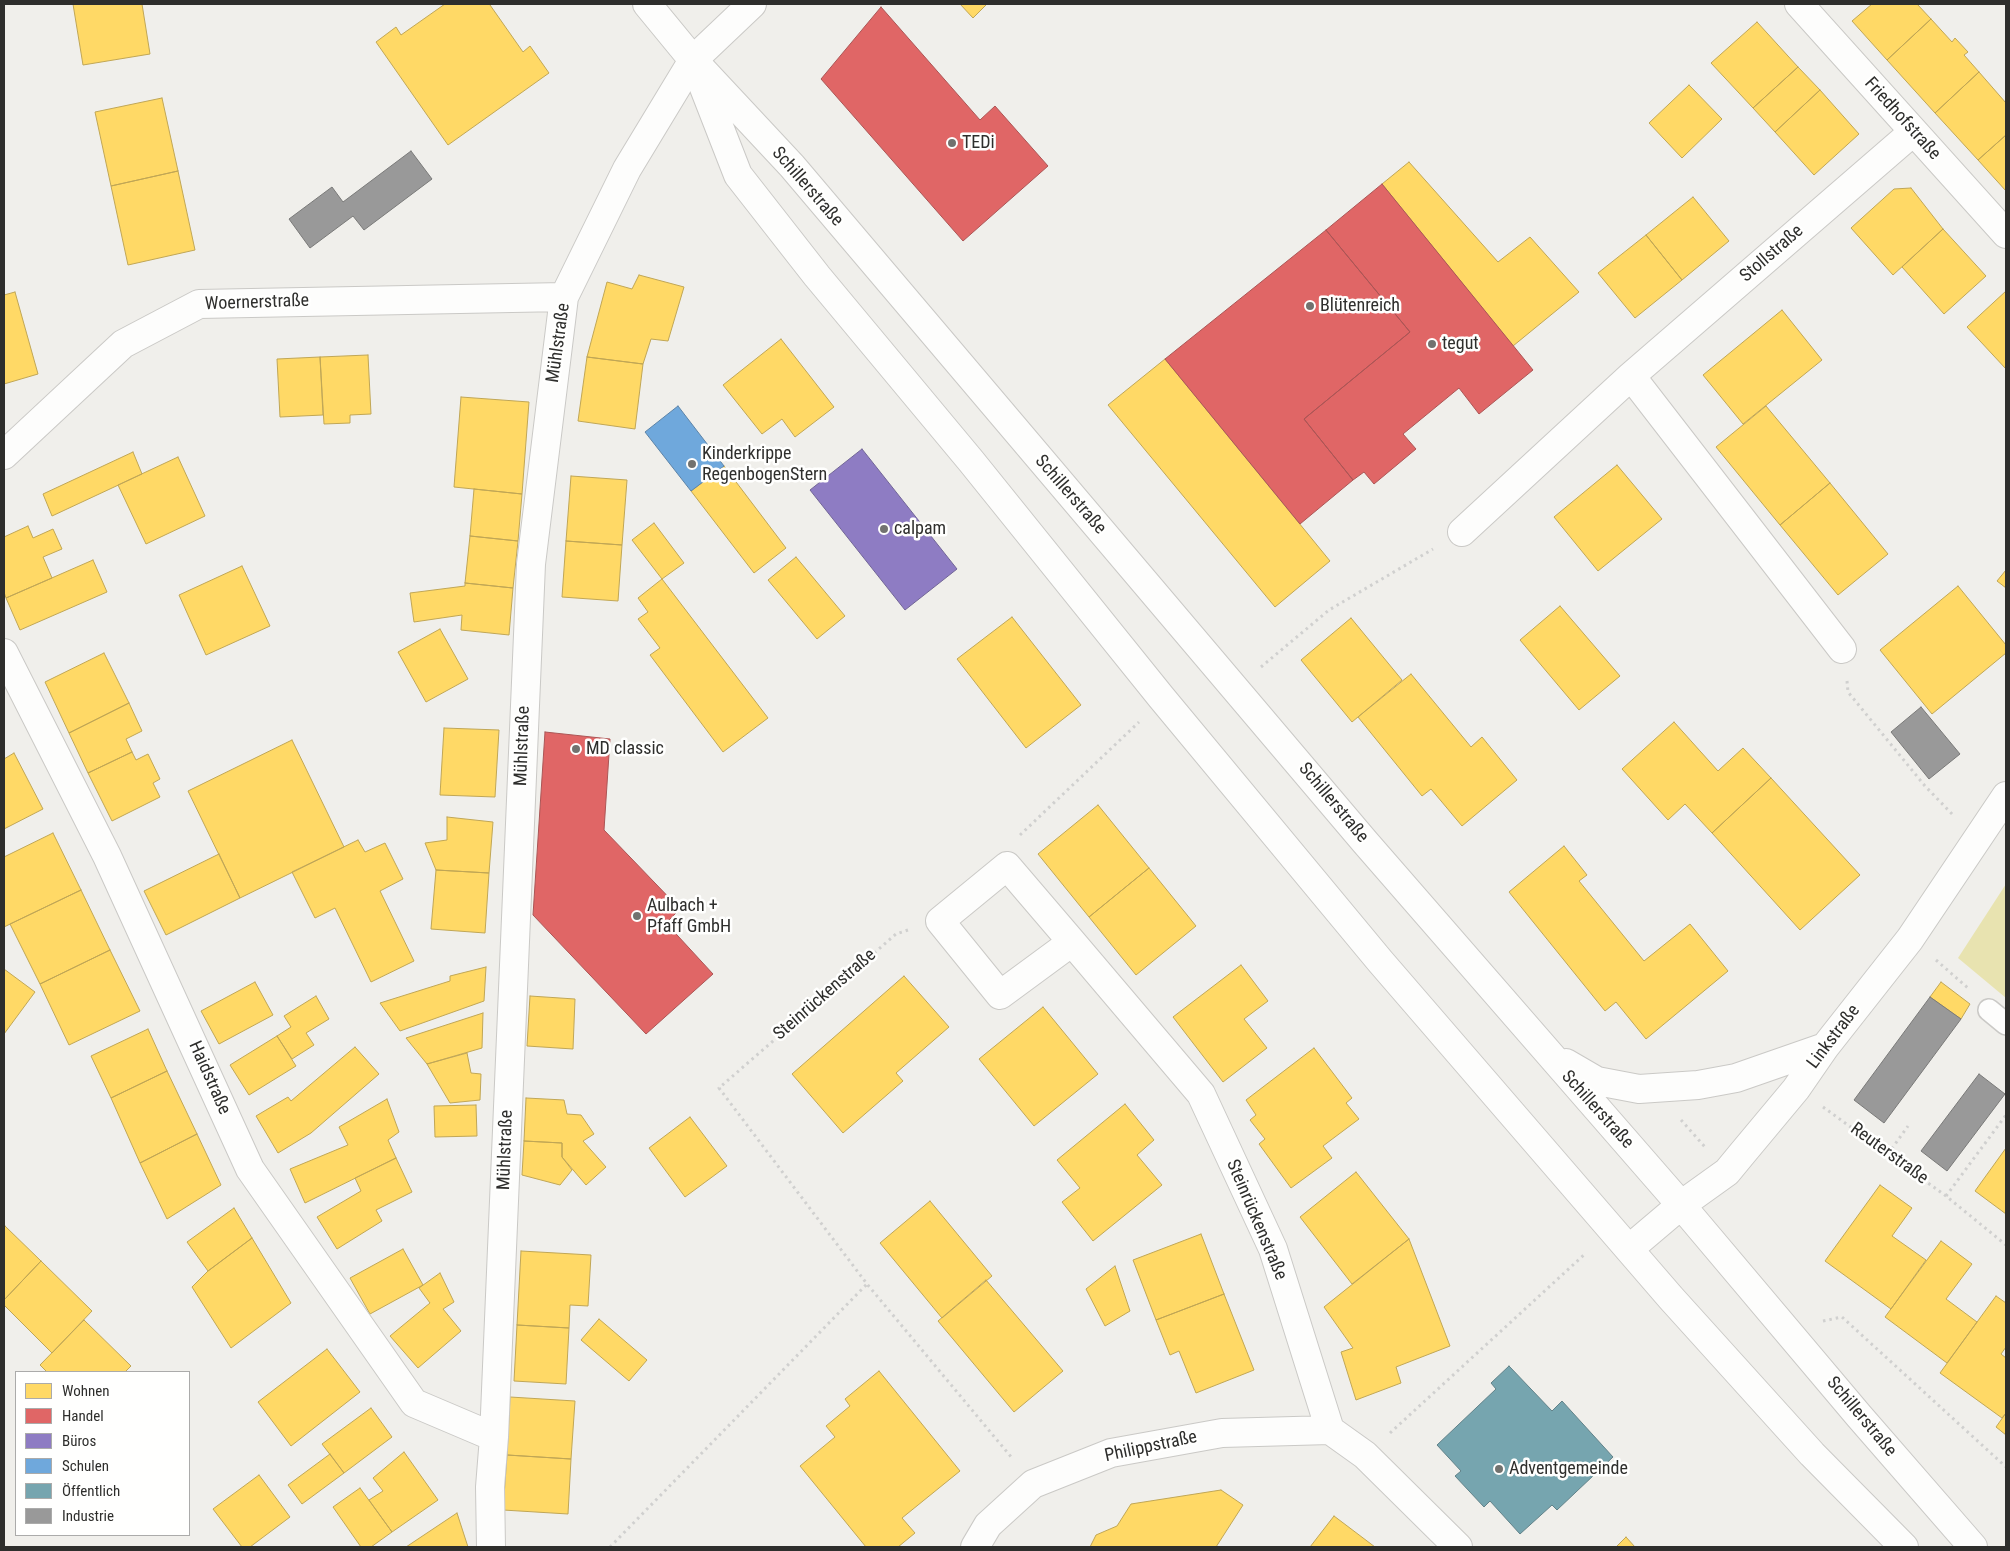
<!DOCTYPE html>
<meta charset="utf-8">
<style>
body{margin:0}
#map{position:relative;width:2010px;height:1551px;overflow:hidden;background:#f0efeb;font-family:"Roboto Condensed",sans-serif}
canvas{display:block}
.frame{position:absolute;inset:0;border:5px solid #2e2e2c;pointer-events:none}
.legend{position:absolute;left:15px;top:1371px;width:175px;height:165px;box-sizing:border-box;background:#fffffe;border:1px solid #ababaa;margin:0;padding:6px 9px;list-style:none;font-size:15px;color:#2e2e2c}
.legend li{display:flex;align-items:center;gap:10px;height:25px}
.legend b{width:25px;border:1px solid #ababaa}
</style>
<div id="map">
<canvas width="2010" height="1551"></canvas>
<div class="frame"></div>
<ul class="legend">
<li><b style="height:14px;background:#ffd966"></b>Wohnen</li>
<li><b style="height:14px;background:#e06666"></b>Handel</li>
<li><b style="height:14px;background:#8e7cc3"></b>Büros</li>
<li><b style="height:14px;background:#6fa8dc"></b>Schulen</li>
<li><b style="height:14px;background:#76a5af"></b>Öffentlich</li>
<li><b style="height:14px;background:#999"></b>Industrie</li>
</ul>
</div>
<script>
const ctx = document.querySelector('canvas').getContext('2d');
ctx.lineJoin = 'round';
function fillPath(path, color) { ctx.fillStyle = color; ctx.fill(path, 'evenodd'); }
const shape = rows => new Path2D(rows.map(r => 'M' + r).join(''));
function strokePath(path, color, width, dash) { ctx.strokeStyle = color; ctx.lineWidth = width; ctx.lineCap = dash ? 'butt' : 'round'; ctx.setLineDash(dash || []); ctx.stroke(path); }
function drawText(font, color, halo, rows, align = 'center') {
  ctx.font = font + ' "Roboto Condensed",sans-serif'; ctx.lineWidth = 5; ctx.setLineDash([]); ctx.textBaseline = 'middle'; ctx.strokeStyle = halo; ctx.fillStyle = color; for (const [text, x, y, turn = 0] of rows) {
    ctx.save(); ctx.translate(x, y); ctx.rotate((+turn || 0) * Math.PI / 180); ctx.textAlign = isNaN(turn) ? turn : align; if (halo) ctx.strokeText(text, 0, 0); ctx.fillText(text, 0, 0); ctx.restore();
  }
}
fillPath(shape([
 [2006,884,2006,998,1958,958]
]), '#e8e3b0');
const homes = shape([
 [73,4,142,4,150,54,83,65,73,4],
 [445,4,492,4,490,5,523,52,530,46,549,73,448,145,376,42,396,27,401,35,445,4],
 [960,4,987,4,973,18,960,4],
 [1872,4,1917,4,1931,19,1887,60,1852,21,1872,4],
 [1931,19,1952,42,1955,38,1968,52,1964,55,1979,72,1935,113,1887,60,1931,19],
 [1757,22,1798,67,1753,108,1711,63,1757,22],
 [1798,67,1820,90,1775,132,1753,108,1798,67],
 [1979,72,2006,103,2006,135,1978,160,1935,113,1979,72],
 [1689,85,1722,119,1682,158,1649,123,1689,85],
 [1820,90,1859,134,1814,175,1775,132,1820,90],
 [162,98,178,171,111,186,95,112,162,98],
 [2006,135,2006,191,1978,160,2006,135],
 [1409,162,1498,262,1530,237,1579,292,1513,346,1382,184,1409,162],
 [178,171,195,250,128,265,111,186,178,171],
 [1911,188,1943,229,1893,275,1851,228,1894,189,1911,188],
 [1693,197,1729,241,1682,280,1646,235,1693,197],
 [1943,229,1986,276,1944,314,1902,267,1943,229],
 [1646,235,1682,280,1635,318,1598,273,1646,235],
 [639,275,684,287,668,341,651,339,643,364,587,357,607,282,632,289,639,275],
 [2006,291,2006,369,1967,327,2006,291],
 [15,292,38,374,4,384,4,295,15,292],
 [1782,310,1822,360,1743,424,1703,375,1782,310],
 [781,339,834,407,795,437,782,419,762,434,723,385,781,339],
 [368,355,371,414,350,415,350,423,324,424,320,357,368,355],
 [320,357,323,415,280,417,277,359,320,357],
 [587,357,643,364,635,429,578,421,587,357],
 [1165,359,1330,561,1275,607,1108,405,1165,359],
 [461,397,529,402,522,494,454,487,461,397],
 [1766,406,1830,483,1780,525,1716,447,1766,406],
 [133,452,142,474,52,516,43,494,133,452],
 [178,457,205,516,146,544,118,485,178,457],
 [1617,465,1662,519,1598,571,1554,517,1617,465],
 [724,466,786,548,754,573,691,491,724,466],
 [571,476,627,480,622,545,566,541,571,476],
 [1830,483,1888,554,1838,595,1780,525,1830,483],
 [474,489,522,494,518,541,470,536,474,489],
 [654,523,684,563,662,579,632,540,654,523],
 [28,526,33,538,53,529,62,549,43,557,52,578,6,598,4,592,4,537,28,526],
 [470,536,518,541,513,588,465,583,470,536],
 [566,541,622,545,618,601,562,597,566,541],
 [796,557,845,616,817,639,768,580,796,557],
 [93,560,107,592,20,630,6,598,93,560],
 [242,566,270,626,206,655,179,595,242,566],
 [2006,570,2006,588,1997,581,2006,570],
 [662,579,768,718,723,752,650,655,660,648,638,619,648,612,638,598,662,579],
 [465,583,513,588,509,635,461,630,462,615,414,622,410,593,465,586,465,583],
 [1958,586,2006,645,2006,653,1932,714,1880,650,1958,586],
 [1560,606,1620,676,1579,710,1520,640,1560,606],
 [1012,617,1081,705,1026,748,957,659,1012,617],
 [1351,618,1402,680,1352,722,1301,660,1351,618],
 [440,629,468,679,426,702,398,652,440,629],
 [104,653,129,703,69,733,45,682,104,653],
 [1411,674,1471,747,1482,737,1517,780,1462,826,1431,789,1422,796,1358,717,1411,674],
 [129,703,142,731,126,739,132,752,88,773,69,733,129,703],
 [1674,722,1718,771,1743,748,1771,778,1712,833,1685,804,1668,820,1622,769,1674,722],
 [444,728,499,730,495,797,440,795,444,728],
 [292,740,344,847,240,898,188,791,292,740],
 [132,752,136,760,148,754,160,779,153,783,160,797,112,821,88,773,132,752],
 [14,753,43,809,4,829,4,759,14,753],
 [1771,778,1860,875,1800,930,1712,833,1771,778],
 [1098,805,1149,868,1089,917,1038,854,1098,805],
 [447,817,493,822,489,873,436,870,425,843,447,840,447,817],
 [53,833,81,890,4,927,4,857,53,833],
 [358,840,365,852,385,843,403,879,380,891,414,961,371,982,335,908,315,918,292,872,358,840],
 [1564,846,1587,875,1579,881,1644,961,1690,924,1728,971,1646,1039,1616,1002,1605,1011,1509,892,1564,846],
 [219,854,240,898,166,935,144,891,219,854],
 [1149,868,1196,926,1136,975,1089,917,1149,868],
 [436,870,489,873,485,933,431,929,436,870],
 [81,890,110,950,40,984,10,924,81,890],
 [110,950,140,1011,69,1045,40,984,110,950],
 [1241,965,1268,1001,1244,1019,1267,1048,1223,1082,1173,1017,1241,965],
 [486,967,484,1001,400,1031,380,1003,450,981,450,976,486,967],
 [4,969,35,992,4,1034,4,969],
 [904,976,949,1027,896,1073,903,1081,843,1133,792,1074,904,976],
 [255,982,273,1015,219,1044,201,1011,255,982],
 [1941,982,1970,1004,1961,1019,1930,997,1941,982],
 [316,996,329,1019,306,1033,314,1045,292,1059,277,1036,291,1027,284,1016,316,996],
 [530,996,575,999,573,1049,527,1046,530,996],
 [1043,1007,1098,1074,1034,1126,979,1059,1043,1007],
 [483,1013,482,1048,427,1064,406,1038,483,1013],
 [148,1029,167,1071,111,1098,91,1056,148,1029],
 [277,1036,296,1066,249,1095,230,1065,277,1036],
 [355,1047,379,1074,311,1133,278,1153,256,1116,288,1097,291,1101,355,1047],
 [1314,1048,1352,1098,1346,1103,1359,1119,1323,1146,1332,1158,1291,1188,1259,1144,1265,1139,1250,1120,1256,1115,1246,1100,1314,1048],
 [467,1053,471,1073,481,1074,480,1100,450,1103,427,1064,467,1053],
 [167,1071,197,1134,140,1163,111,1098,167,1071],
 [526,1098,564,1100,567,1114,581,1115,594,1134,583,1141,606,1167,586,1185,562,1157,562,1143,524,1141,526,1098],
 [387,1099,399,1132,388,1140,396,1158,305,1203,290,1169,348,1145,339,1127,387,1099],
 [1125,1104,1154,1140,1137,1155,1162,1185,1093,1241,1062,1202,1080,1188,1057,1160,1125,1104],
 [476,1105,477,1136,435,1137,434,1106,476,1105],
 [690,1117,727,1166,685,1197,649,1148,690,1117],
 [197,1134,221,1185,167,1219,140,1163,197,1134],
 [524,1141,562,1143,562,1157,572,1170,560,1185,522,1175,524,1141],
 [2006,1148,2006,1214,1975,1191,2006,1148],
 [396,1158,412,1192,376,1210,382,1221,337,1249,317,1217,361,1191,355,1178,396,1158],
 [1356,1172,1409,1239,1352,1284,1300,1217,1356,1172],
 [1880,1185,1912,1208,1892,1236,1926,1260,1891,1309,1825,1261,1880,1185],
 [930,1201,992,1276,942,1318,880,1243,930,1201],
 [234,1208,252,1238,208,1271,187,1242,234,1208],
 [5,1226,41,1261,4,1300,4,1227,5,1226],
 [1201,1234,1224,1294,1156,1320,1133,1260,1201,1234],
 [252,1238,291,1303,231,1348,192,1287,208,1271,252,1238],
 [1409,1239,1450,1346,1396,1367,1401,1383,1356,1400,1341,1352,1353,1348,1324,1307,1409,1239],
 [1941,1241,1972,1264,1946,1299,1977,1322,1947,1363,1885,1317,1941,1241],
 [403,1249,423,1285,370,1314,350,1278,403,1249],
 [521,1251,591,1255,588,1306,570,1305,569,1328,517,1325,521,1251],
 [41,1261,92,1311,52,1353,4,1305,4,1300,41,1261],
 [1115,1266,1130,1311,1105,1326,1086,1289,1115,1266],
 [440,1273,454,1302,443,1309,461,1331,418,1368,390,1336,430,1303,419,1288,440,1273],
 [986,1280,1063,1371,1014,1412,938,1321,986,1280],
 [1224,1294,1254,1370,1196,1393,1179,1351,1170,1355,1156,1320,1224,1294],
 [1996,1296,2006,1303,2006,1347,2001,1354,2006,1358,2006,1413,2002,1418,1940,1373,1996,1296],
 [599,1319,647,1360,629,1381,581,1340,599,1319],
 [84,1320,131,1366,125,1372,47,1372,40,1365,84,1320],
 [517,1325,569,1328,566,1384,514,1381,517,1325],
 [327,1349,360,1392,291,1446,258,1402,327,1349],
 [879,1371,960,1471,902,1518,915,1533,898,1547,866,1547,800,1466,835,1437,826,1426,850,1406,845,1399,879,1371],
 [510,1397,575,1401,571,1459,507,1455,510,1397],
 [371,1408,392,1437,344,1473,322,1444,371,1408],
 [2006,1413,2006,1435,1996,1427,2006,1413],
 [404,1452,438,1500,392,1532,369,1500,383,1491,373,1478,404,1452],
 [330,1454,344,1473,302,1504,288,1485,330,1454],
 [507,1455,571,1459,568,1514,503,1510,507,1455],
 [259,1475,290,1517,250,1547,242,1547,213,1509,259,1475],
 [360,1488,392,1532,371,1547,361,1547,333,1507,360,1488],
 [1221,1490,1243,1505,1216,1547,1090,1547,1096,1535,1117,1526,1131,1504,1221,1490],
 [457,1513,468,1547,406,1547,457,1513],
 [1334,1516,1375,1547,1310,1547,1334,1516],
 [1626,1537,1635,1547,1616,1547,1626,1537]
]);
fillPath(homes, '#ffd966');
strokePath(homes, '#c0a655', 1);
const shops = shape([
 [881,7,980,120,995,106,1048,166,963,241,821,79,881,7],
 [1382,184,1533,370,1479,414,1459,388,1403,434,1416,449,1374,484,1364,472,1353,480,1304,419,1410,332,1326,230,1382,184],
 [1326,230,1410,332,1304,419,1353,480,1300,524,1165,359,1326,230],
 [545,732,610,739,604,830,680,909,666,923,713,974,646,1034,533,915,545,732]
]);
fillPath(shops, '#e06666');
strokePath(shops, '#ab5555', 1);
const offices = shape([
 [862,449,957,569,905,610,810,490,862,449]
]);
fillPath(offices, '#8e7cc3');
strokePath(offices, '#716596', 1);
const schools = shape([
 [678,406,724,466,691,491,645,432,678,406]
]);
fillPath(schools, '#6fa8dc');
strokePath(schools, '#5c83a7', 1);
const public = shape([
 [1509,1366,1552,1411,1562,1401,1613,1457,1557,1510,1552,1505,1520,1534,1490,1501,1484,1507,1455,1476,1461,1471,1437,1445,1496,1389,1491,1383,1509,1366]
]);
fillPath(public, '#76a5af');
strokePath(public, '#608188', 1);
const industry = shape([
 [411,151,432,179,364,230,353,216,310,248,289,219,332,187,343,202,411,151],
 [1921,707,1960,754,1929,779,1891,732,1921,707],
 [1930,997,1961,1019,1884,1123,1854,1100,1930,997],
 [1979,1074,2005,1094,1947,1171,1921,1151,1979,1074]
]);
fillPath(industry, '#999');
strokePath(industry, '#797978', 1);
const lane = shape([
 [1989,1010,2006,1024]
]);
const street = shape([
 [1799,4,2006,234],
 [1631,376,1842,649],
 [4,455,123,344,199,304,564,297],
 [1462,532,1631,376,1913,132],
 [4,653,107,856,250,1169,414,1403,494,1437],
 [1072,942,1000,995,940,921,1007,866,1072,942,1201,1094,1273,1249,1330,1430,1365,1455,1458,1547],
 [491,1547,490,1487,494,1437,531,564,564,297,627,169,693,60,752,4],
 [975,1547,988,1525,1033,1484,1111,1453,1222,1433,1330,1430]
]);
const secondary = shape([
 [647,4,693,60,792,166,1365,842,1681,1205,1859,1416,1973,1547],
 [699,75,738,175,817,276,971,461,1161,697,1380,961,1671,1298,1812,1454,1904,1547],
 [1566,1063,1597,1081,1639,1089,1698,1085,1736,1078,1825,1047],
 [1629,1249,1681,1205,1727,1172,1741,1155,1796,1089,1825,1047,1910,939,2006,796]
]);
strokePath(lane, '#cac9c6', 24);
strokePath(street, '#cac9c6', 30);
strokePath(secondary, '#cac9c6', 30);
strokePath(shape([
 [1261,667,1329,610,1433,549],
 [1847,681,1848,692,1925,786,1953,815],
 [1020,835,1139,722],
 [908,930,896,934,719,1088,867,1284,1012,1458],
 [1936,960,1969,989],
 [1823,1107,1946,1196,2006,1245],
 [1681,1120,1705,1147],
 [1888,1154,1908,1126],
 [1946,1196,2006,1115],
 [1823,1321,1842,1317,2006,1467],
 [1390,1433,1586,1253],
 [610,1547,867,1284]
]), '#d0d0cf', 3, [2.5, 4]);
strokePath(lane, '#fdfdfc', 21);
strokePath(street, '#fdfdfc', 28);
strokePath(secondary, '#fdfdfc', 28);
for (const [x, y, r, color] of [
 [952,143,5,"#72726f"],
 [1310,306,5,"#72726f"],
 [1432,344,5,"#72726f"],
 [692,464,5,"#72726f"],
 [884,529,5,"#72726f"],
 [576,749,5,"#72726f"],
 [637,916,5,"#72726f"],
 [1499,1469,5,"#72726f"]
]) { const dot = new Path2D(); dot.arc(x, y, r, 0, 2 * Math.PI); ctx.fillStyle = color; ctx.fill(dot); strokePath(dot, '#fffffe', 2); }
drawText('18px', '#2e2e2c', '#fffffe', [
 ["Friedhofstraße",1902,119,48],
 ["Schillerstraße",807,187,49],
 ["Stollstraße",1772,254,-41],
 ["Woernerstraße",257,303,-2],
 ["Mühlstraße",559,343,-82],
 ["Schillerstraße",1070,495,49],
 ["Mühlstraße",523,746,-88],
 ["Schillerstraße",1333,803,50],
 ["Steinrückenstraße",825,995,-41],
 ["Linkstraße",1834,1037,-53],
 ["Haidstraße",209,1078,66],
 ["Schillerstraße",1597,1110,48],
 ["Mühlstraße",506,1150,-88],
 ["Reuterstraße",1889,1154,36],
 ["Steinrückenstraße",1256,1220,67],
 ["Schillerstraße",1861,1417,50],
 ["Philippstraße",1151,1447,-12]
]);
drawText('18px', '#2e2e2c', '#fffffe', [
 ["TEDi",962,143],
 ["Blütenreich",1320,306],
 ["tegut",1442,344],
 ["Kinderkrippe",702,454],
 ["RegenbogenStern",702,475],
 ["calpam",894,529],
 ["MD classic",586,749],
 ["Aulbach +",647,906],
 ["Pfaff GmbH",647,927],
 ["Adventgemeinde",1509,1469]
], 'left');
</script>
